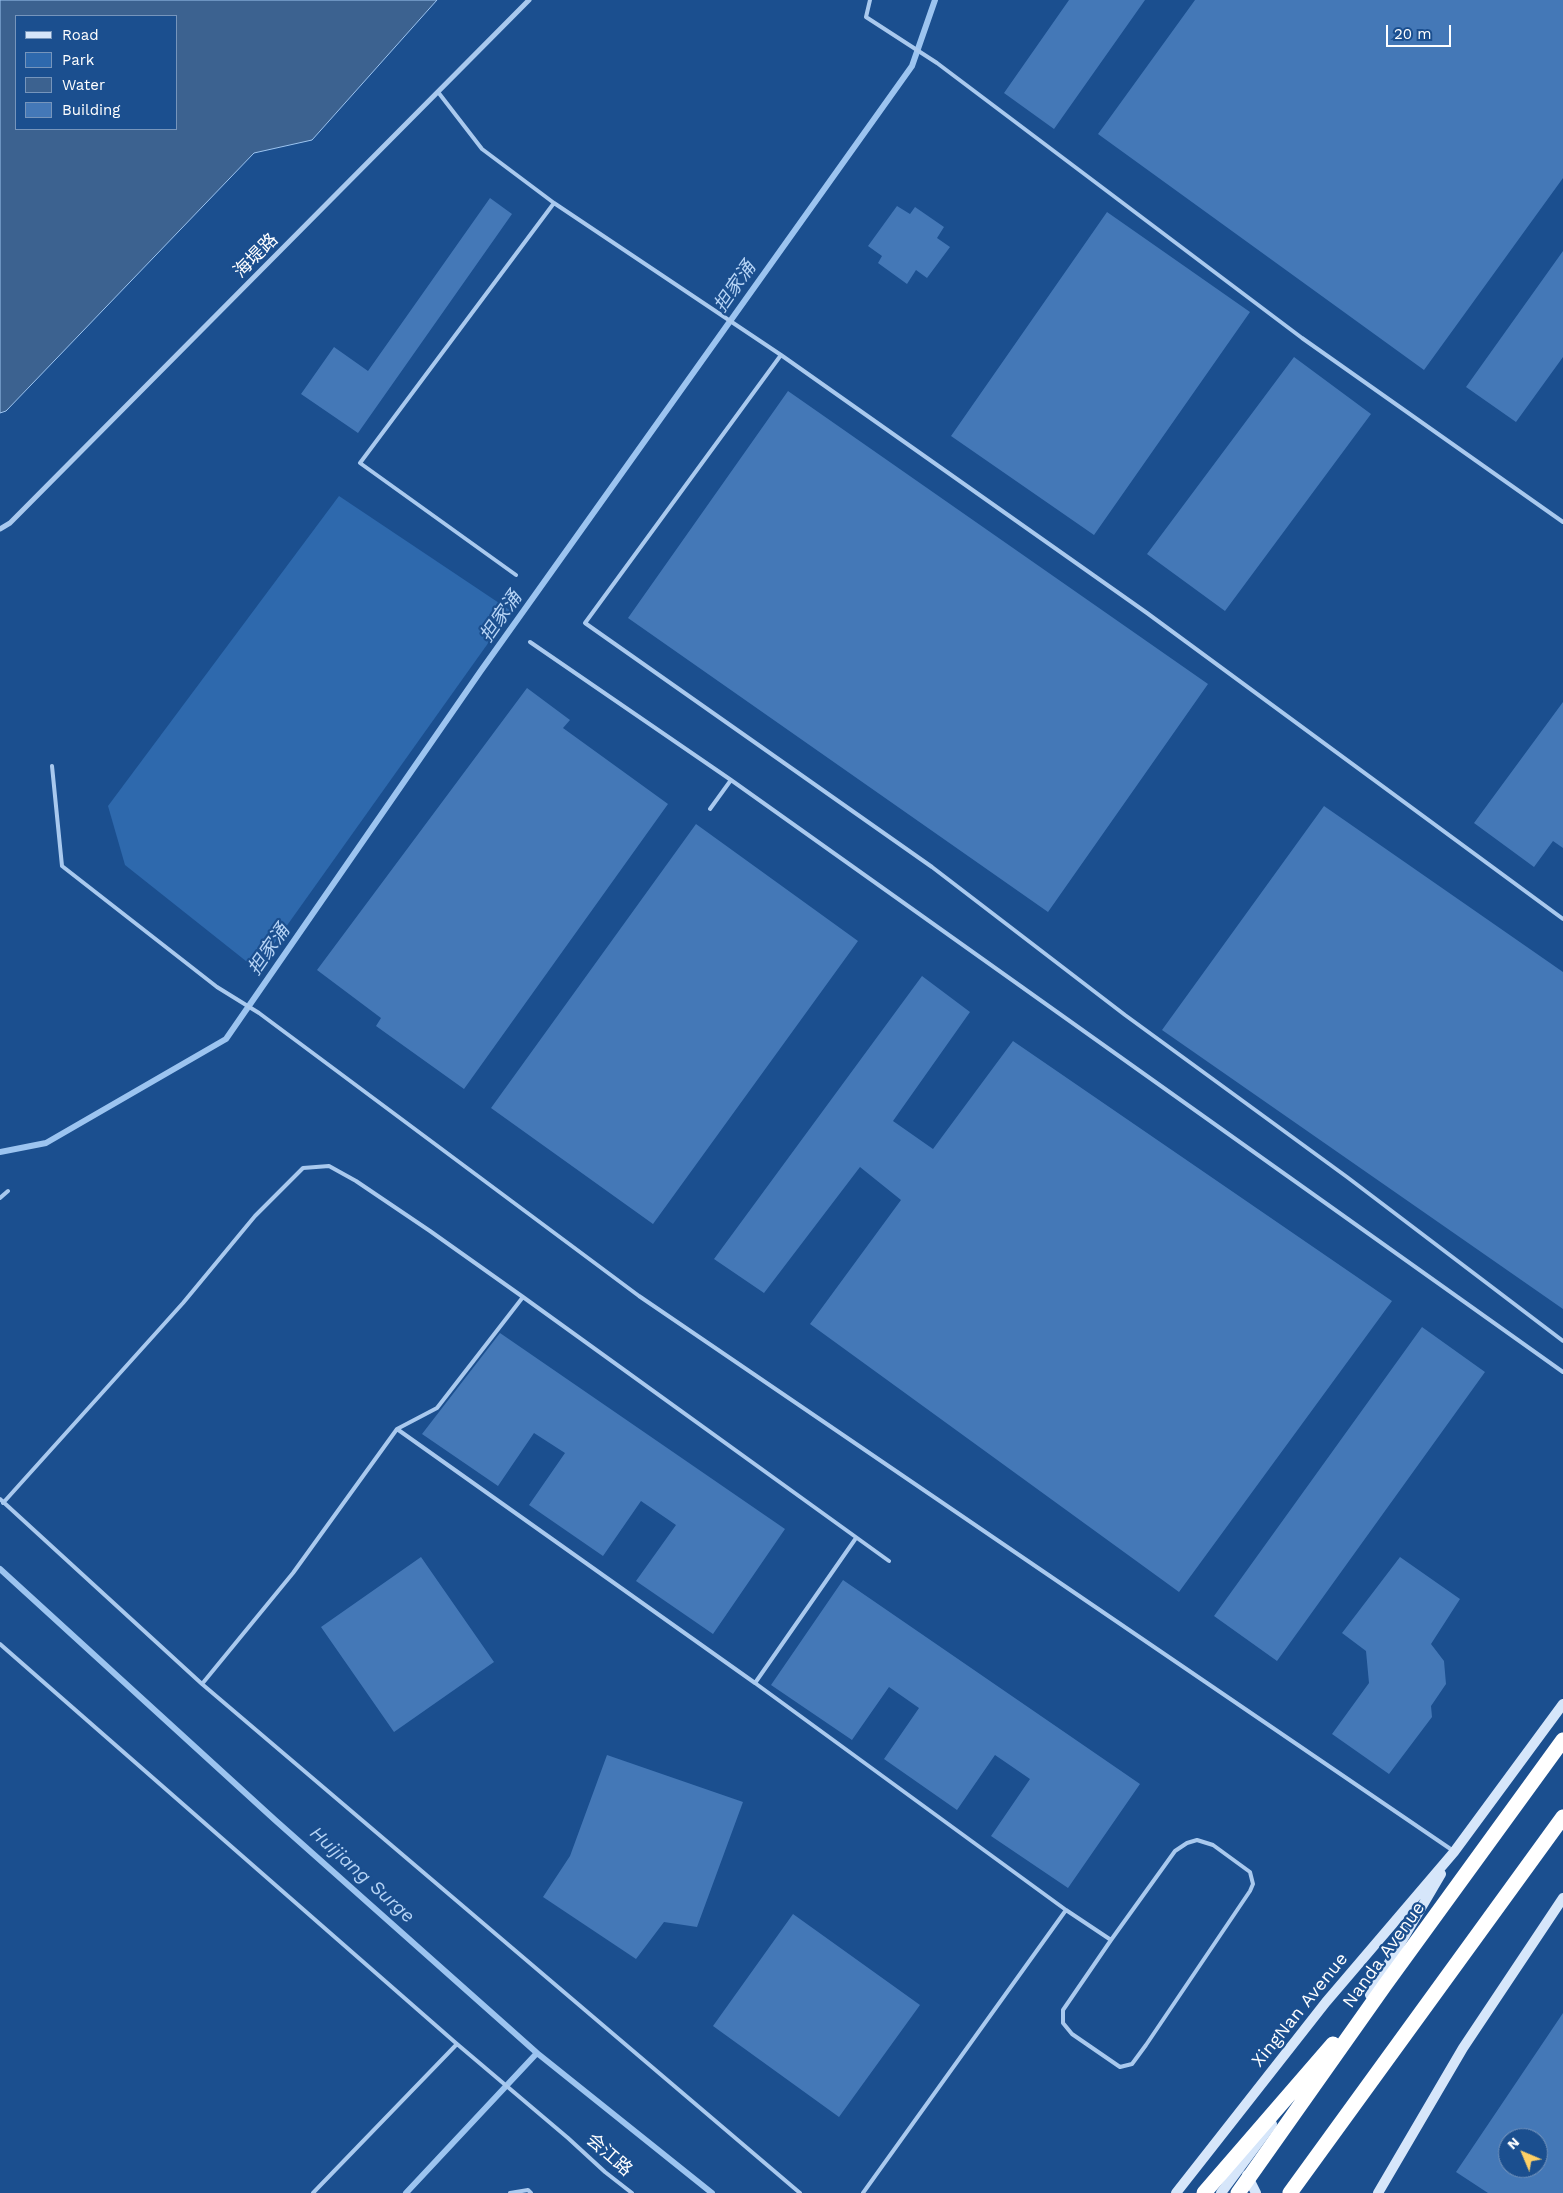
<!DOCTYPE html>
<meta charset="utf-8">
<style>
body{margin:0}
#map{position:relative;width:1563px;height:2193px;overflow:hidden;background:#1b4f8f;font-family:"Work Sans",sans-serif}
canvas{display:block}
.legend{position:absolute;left:15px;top:15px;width:162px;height:115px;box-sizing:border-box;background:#1b4f8f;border:1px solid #7695bc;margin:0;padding:6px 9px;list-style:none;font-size:15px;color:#fff}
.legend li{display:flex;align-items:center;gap:10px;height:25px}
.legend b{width:25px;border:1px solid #7695bc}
.north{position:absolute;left:1498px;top:2128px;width:50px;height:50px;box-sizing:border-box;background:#1b4f8f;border:1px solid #7695bc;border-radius:50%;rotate:315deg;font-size:14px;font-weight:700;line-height:20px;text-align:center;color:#fff}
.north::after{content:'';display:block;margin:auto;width:18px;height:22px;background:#ffd166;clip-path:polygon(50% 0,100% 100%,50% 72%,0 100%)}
.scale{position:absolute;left:1386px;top:25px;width:65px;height:22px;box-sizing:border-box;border:2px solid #fff;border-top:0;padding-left:6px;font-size:15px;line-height:18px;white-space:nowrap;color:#fff;-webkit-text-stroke:4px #1b4f8f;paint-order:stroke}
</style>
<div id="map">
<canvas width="1563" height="2193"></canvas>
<ul class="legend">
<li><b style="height:6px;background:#d6e6fa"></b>Road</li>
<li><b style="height:14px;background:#2e69ad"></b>Park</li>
<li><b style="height:14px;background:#3c6290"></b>Water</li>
<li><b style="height:14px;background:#4478b7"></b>Building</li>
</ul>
<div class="north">N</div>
<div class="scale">20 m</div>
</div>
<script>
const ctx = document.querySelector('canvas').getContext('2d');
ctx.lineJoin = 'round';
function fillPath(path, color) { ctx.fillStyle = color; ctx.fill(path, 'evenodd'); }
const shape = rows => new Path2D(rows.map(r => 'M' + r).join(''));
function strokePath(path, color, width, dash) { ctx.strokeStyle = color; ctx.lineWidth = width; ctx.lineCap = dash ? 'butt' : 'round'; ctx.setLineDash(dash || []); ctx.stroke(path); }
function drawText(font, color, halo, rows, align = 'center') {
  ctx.font = font + ' "Work Sans","Noto Sans SC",sans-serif'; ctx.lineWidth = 4.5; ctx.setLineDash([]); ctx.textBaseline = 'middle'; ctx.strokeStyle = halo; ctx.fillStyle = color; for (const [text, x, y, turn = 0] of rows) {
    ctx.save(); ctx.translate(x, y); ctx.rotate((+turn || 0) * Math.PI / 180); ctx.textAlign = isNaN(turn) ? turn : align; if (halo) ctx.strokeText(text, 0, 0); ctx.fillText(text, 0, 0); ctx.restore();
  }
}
fillPath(shape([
 [339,496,511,611,256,969,125,865,108,806]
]), '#2e69ad');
const water = shape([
 [0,0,437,0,312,140,254,153,6,411,0,413,0,0],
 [16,16,176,16,176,129,16,129,16,16]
]);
fillPath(water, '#3c6290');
strokePath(water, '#9cc4f0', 1);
strokePath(shape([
 [0,1152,46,1143,226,1039,480,672,912,66,935,0],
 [0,1569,275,1820,537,2053,712,2193],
 [406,2193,537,2053]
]), '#9cc4f0', 6);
fillPath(shape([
 [1069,0,1145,0,1054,129,1004,93],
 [1195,0,1563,0,1563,178,1424,370,1098,134],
 [490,198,512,214,358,433,301,394,334,347,368,371],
 [897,206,910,214,915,207,944,227,937,238,950,247,927,278,916,270,907,284,878,263,882,256,868,246],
 [1107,212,1250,312,1094,535,951,436],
 [1563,251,1563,357,1516,422,1466,387],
 [1294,357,1371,414,1225,611,1147,554],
 [788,391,1208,684,1048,912,628,618],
 [527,688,570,720,563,728,668,804,464,1089,376,1026,381,1018,317,970],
 [1563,702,1563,848,1553,841,1534,867,1474,823],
 [1324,806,1563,972,1563,1309,1162,1030],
 [696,824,858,941,653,1224,491,1108],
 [922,976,970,1012,893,1121,933,1149,1013,1041,1392,1301,1179,1592,810,1324,901,1200,860,1167,764,1293,714,1259],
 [1422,1327,1485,1372,1277,1661,1214,1616],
 [500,1333,785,1529,713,1634,636,1581,676,1525,641,1501,603,1556,529,1505,565,1453,534,1433,498,1486,422,1434],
 [421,1557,494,1662,394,1732,321,1627],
 [1400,1557,1460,1599,1431,1644,1444,1661,1446,1684,1431,1706,1432,1717,1389,1774,1332,1734,1369,1683,1366,1651,1342,1633],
 [843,1580,1140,1784,1068,1888,991,1836,1030,1779,995,1755,957,1810,884,1759,919,1708,889,1687,852,1740,771,1685],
 [607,1755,743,1802,697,1927,664,1922,636,1959,543,1897,570,1856],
 [793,1914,920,2005,839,2117,713,2026],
 [1563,2013,1563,2193,1488,2193,1456,2172],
 [1508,2138,1538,2138,1538,2168,1508,2168]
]), '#4478b7');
strokePath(shape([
 [870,0,866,17,937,63,1302,338,1563,522],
 [438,92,482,149,554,203],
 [781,355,1147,613,1563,919],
 [516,575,360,463,554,203,781,355,585,623,932,867,1125,1015,1347,1177,1563,1341],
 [530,642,731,780,1563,1372],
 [52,766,62,866,217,987,259,1013,639,1296,1452,1850],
 [710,809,731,780],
 [0,1198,8,1191],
 [397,1429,437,1408,523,1297],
 [0,1499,202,1684,800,2193],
 [3,1503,183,1303,255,1216,303,1168,329,1166,356,1181,430,1231,523,1297,889,1561],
 [856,1538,755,1683,1066,1910,863,2193],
 [0,1644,457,2044,568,2138,605,2172,632,2193],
 [202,1684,293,1573,397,1429,755,1683],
 [1066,1910,1111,1940,1063,2010,1063,2023,1072,2034,1120,2067,1132,2064,1146,2045,1250,1891,1253,1884,1250,1872,1213,1845,1197,1840,1187,1843,1175,1851,1111,1940],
 [313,2193,457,2044],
 [510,2193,528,2190,531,2193]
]), '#a9c9ee', 4);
strokePath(shape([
 [0,529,10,523,529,0]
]), '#a9c9ee', 5);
strokePath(shape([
 [1370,1995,1441,1874],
 [1247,2175,1256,2193],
 [1176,2193,1326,2002,1454,1852,1563,1704],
 [1221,2193,1272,2124],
 [1378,2193,1463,2048,1563,1898]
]), '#d6e6fa', 10);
strokePath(shape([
 [1290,2193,1563,1817]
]), '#fff', 15);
strokePath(shape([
 [1204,2193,1333,2044],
 [1238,2193,1385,1985,1563,1740]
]), '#fff', 15);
drawText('18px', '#fff', '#1b4f8f', [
 ["海堤路",256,256,-45],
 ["Nanda Avenue",1384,1955,-54],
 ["XingNan Avenue",1300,2010,-51],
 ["会江路",609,2155,41]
]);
drawText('italic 19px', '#b5d3f5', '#1b4f8f', [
 ["担家涌",735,287,-55],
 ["担家涌",501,617,-55],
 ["担家涌",269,950,-55],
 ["Huijiang Surge",362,1875,42]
]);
</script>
